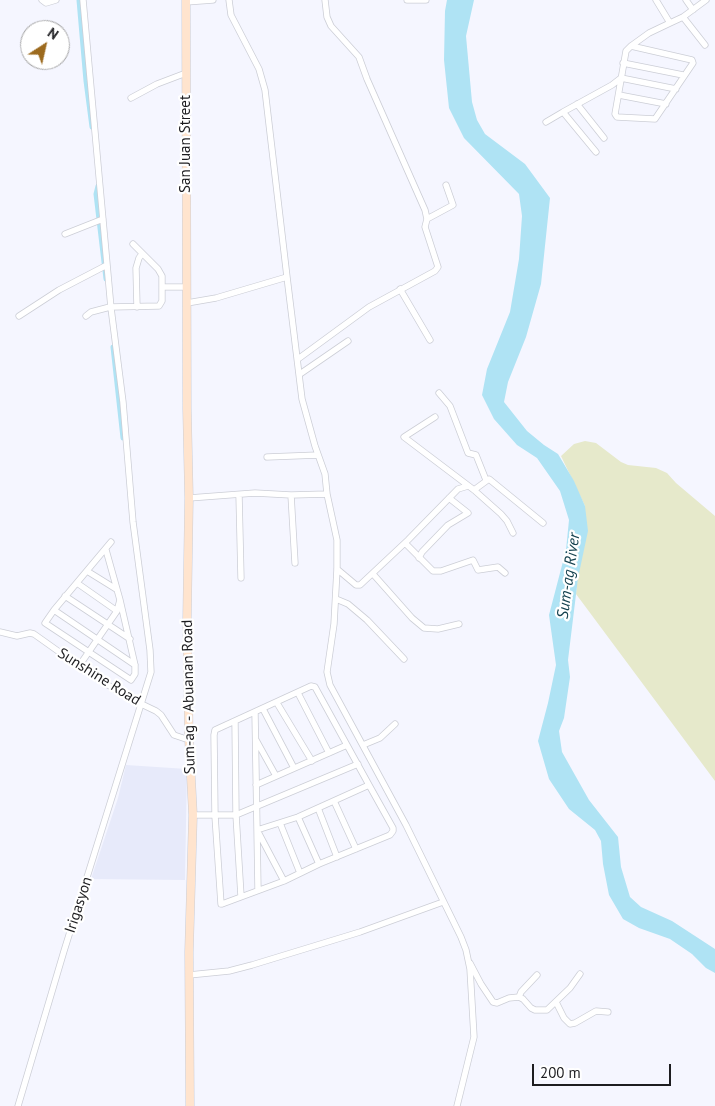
<!DOCTYPE html>
<style>
body{margin:0}
#map{position:relative;width:715px;height:1106px;overflow:hidden;background:#f5f6ff;font-family:"PT Sans",sans-serif}
canvas{display:block}
.north{position:absolute;left:20px;top:20px;width:50px;height:50px;box-sizing:border-box;background:#fff;border:1px solid #a5a5a6;border-radius:50%;rotate:35deg;font-size:14px;font-weight:700;line-height:20px;text-align:center;color:#1d1d20}
.north::after{content:'';display:block;margin:auto;width:18px;height:22px;background:#9c6a1e;clip-path:polygon(50% 0,100% 100%,50% 72%,0 100%)}
.scale{position:absolute;left:532px;top:1064px;width:139px;height:22px;box-sizing:border-box;border:2px solid #1d1d20;border-top:0;padding-left:6px;font-size:15px;line-height:18px;white-space:nowrap;color:#1d1d20;-webkit-text-stroke:4px #fff;paint-order:stroke}
</style>
<div id="map">
<canvas width="715" height="1106"></canvas>
<div class="north">N</div>
<div class="scale">200 m</div>
</div>
<script>
const ctx = document.querySelector('canvas').getContext('2d');
ctx.lineJoin = 'round';
function fillPath(path, color) { ctx.fillStyle = color; ctx.fill(path, 'evenodd'); }
const shape = rows => new Path2D(rows.map(r => 'M' + r).join(''));
function strokePath(path, color, width, dash) { ctx.strokeStyle = color; ctx.lineWidth = width; ctx.lineCap = dash ? 'butt' : 'round'; ctx.setLineDash(dash || []); ctx.stroke(path); }
function drawText(font, color, halo, rows, align = 'center') {
  ctx.font = font + ' "PT Sans",sans-serif'; ctx.lineWidth = 4.5; ctx.setLineDash([]); ctx.textBaseline = 'middle'; ctx.strokeStyle = halo; ctx.fillStyle = color; for (const [text, x, y, turn = 0] of rows) {
    ctx.save(); ctx.translate(x, y); ctx.rotate((+turn || 0) * Math.PI / 180); ctx.textAlign = isNaN(turn) ? turn : align; if (halo) ctx.strokeText(text, 0, 0); ctx.fillText(text, 0, 0); ctx.restore();
  }
}
fillPath(shape([
 [126,765,187,769,185,880,91,879,118,798]
]), '#e7eafa');
fillPath(shape([
 [585,441,596,443,621,462,628,465,656,468,667,473,676,483,715,516,715,781,576,594,585,506,561,456,574,444]
]), '#e6e9cb');
fillPath(shape([
 [447,0,474,0,466,36,472,102,477,120,485,134,525,164,550,198,541,284,526,337,508,382,504,402,527,431,544,445,558,454,574,481,585,506,588,531,578,578,568,660,570,677,564,718,559,731,562,752,589,800,618,837,621,867,630,897,641,907,672,921,715,949,715,973,706,968,692,954,670,939,639,928,623,919,609,895,603,864,601,841,595,830,569,809,549,779,538,741,548,703,556,665,549,615,566,550,569,520,560,491,537,458,517,445,494,419,482,395,487,369,510,312,519,259,522,216,519,194,464,138,449,108,444,60,445,11]
]), '#afe3f4');
strokePath(shape([
 [79,0,86,81,92,127],
 [98,186,96,194,106,279],
 [113,347,123,438]
]), '#afe3f4', 5);
const street = shape([
 [42,0,46,3,56,0],
 [407,0,426,0],
 [686,0,693,10],
 [186,2,213,0],
 [683,17,705,45],
 [670,23,683,17,706,0],
 [631,46,692,60,693,63,655,119,617,117,615,114,626,51,631,46],
 [631,46,649,33,670,23,656,0],
 [623,63,683,75],
 [619,95,666,104],
 [131,98,157,84,186,73],
 [577,104,604,138],
 [546,122,563,112],
 [596,152,563,112,612,85,621,78,676,89],
 [427,219,453,205,446,185],
 [65,234,103,219],
 [287,277,302,399,315,446,325,474,327,494,337,540,337,569,334,624,327,672,330,685,406,825,461,937,466,950,470,969,474,1037,457,1106],
 [162,287,187,287],
 [400,289,430,340],
 [187,303,216,298,287,277,265,90,259,69,231,15,229,0],
 [137,307,136,268,139,258,142,254],
 [19,316,59,290,107,265],
 [86,316,91,312,110,307,159,306,162,301,162,276,158,269,133,244],
 [298,359,369,307,435,271,438,267,425,227,427,219,425,210,367,79,359,57,331,26,327,17,325,0],
 [300,374,348,341],
 [439,393,450,406,468,453,476,455,486,480],
 [435,417,404,437,474,490,501,514,507,521,513,533],
 [267,457,318,455],
 [474,490,489,479,543,523],
 [239,495,241,578],
 [291,495,295,563],
 [189,498,255,493,291,495,327,494],
 [111,542,54,610,45,623,131,680,135,674,135,665,120,600],
 [405,543,433,571,441,571,473,560,478,570,498,567,505,573],
 [419,558,422,552,448,525,468,513,449,498],
 [337,569,356,585,360,585,408,540,458,489,468,486],
 [87,571,116,589],
 [373,574,412,618,424,628,438,629,459,624],
 [77,583,117,611],
 [65,596,130,639],
 [336,599,348,604,367,620,404,659],
 [54,610,135,665],
 [0,632,17,636,30,633,34,634,93,676,133,700,156,711,161,715,174,735,189,740],
 [79,666,117,611,120,600,106,550],
 [298,693,329,753],
 [277,703,312,761],
 [263,709,294,768],
 [255,713,257,830,284,881],
 [235,721,236,815,241,896],
 [256,740,276,776],
 [363,745,380,738,395,724],
 [256,785,347,745],
 [334,801,356,849],
 [318,808,337,857],
 [193,815,236,815,358,764],
 [298,817,319,864],
 [280,823,300,873],
 [258,890,257,830,298,817,369,785,315,687,311,686,215,730,214,735,215,816,221,904,222,904,284,881,319,864,390,835,393,831,393,828,369,785],
 [470,963,481,984,493,1002,497,1003,509,998,519,997,523,999,531,1008,535,1010,547,1010,570,988,580,974],
 [189,975,229,971,252,965,360,932,443,902],
 [519,997,521,992,537,975],
 [556,1002,564,1018,570,1024,575,1023,596,1011,608,1012],
 [18,1106,64,951,151,672,150,650,133,522,123,402,111,308,83,0]
]);
const secondary = shape([
 [186,0,187,409,189,498,187,620,189,740,193,815,189,952,190,1106]
]);
strokePath(street, '#ccced6', 7);
strokePath(secondary, '#ccced6', 9);
strokePath(street, '#fff', 5.5);
strokePath(secondary, '#ffe4ce', 8);
drawText('15px', '#1d1d20', '#fff', [
 ["San Juan Street",186,144,-90],
 ["Sunshine Road",99,677,32],
 ["Sum-ag - Abuanan Road",189,697,-91],
 ["Irigasyon",79,905,-72]
]);
drawText('italic 16px', '#164350', '#fff', [
 ["Sum-ag River",569,576,-82]
]);
</script>
